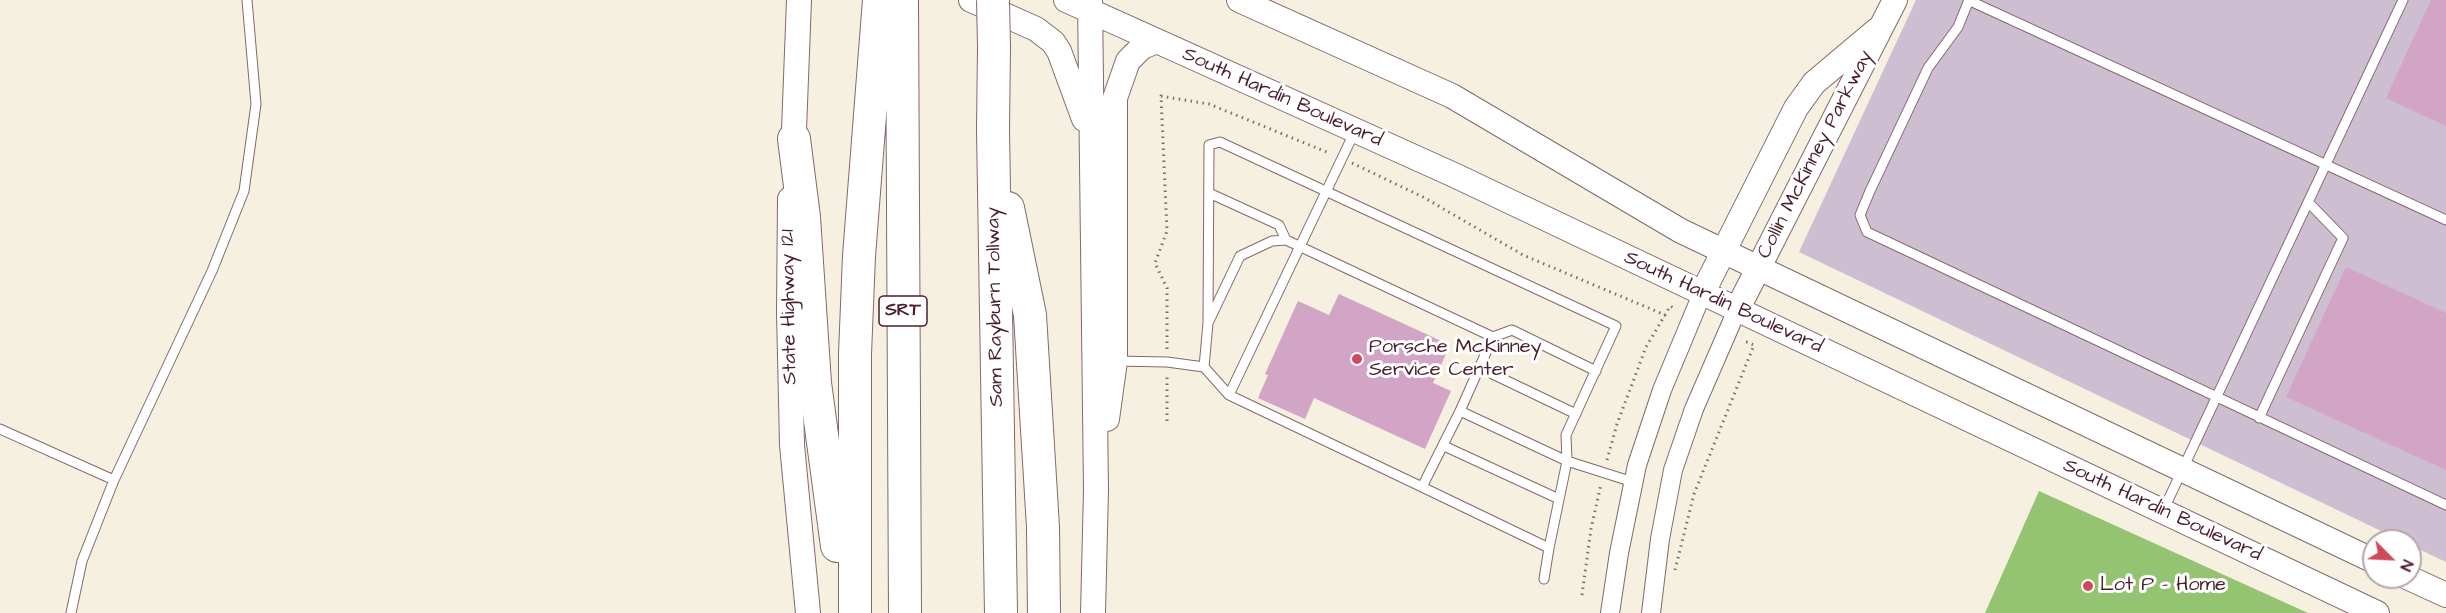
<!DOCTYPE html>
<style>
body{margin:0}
#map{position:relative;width:2446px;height:613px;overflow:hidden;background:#f5f0df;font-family:"Architects Daughter",sans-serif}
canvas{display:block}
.north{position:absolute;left:2362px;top:529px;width:60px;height:60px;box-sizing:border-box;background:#fff;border:2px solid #b7a5aa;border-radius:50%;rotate:114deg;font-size:16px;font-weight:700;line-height:24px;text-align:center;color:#4a1f2b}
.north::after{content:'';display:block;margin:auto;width:21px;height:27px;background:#d1495b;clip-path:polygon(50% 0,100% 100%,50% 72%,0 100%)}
</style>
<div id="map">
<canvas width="2446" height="613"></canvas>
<div class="north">N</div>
</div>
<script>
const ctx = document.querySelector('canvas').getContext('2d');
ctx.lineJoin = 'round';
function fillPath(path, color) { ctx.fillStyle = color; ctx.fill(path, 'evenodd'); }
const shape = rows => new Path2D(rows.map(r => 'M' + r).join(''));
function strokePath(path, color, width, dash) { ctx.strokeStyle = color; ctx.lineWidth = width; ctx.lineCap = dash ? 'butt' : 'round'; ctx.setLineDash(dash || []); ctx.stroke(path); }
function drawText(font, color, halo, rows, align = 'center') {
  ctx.font = font + ' "Architects Daughter",sans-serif'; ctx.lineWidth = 6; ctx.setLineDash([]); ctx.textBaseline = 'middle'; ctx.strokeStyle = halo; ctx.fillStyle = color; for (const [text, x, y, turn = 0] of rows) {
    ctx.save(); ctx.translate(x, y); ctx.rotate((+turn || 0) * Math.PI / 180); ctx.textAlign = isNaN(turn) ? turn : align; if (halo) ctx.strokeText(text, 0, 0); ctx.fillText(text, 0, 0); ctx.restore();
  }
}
fillPath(shape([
 [1916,0,2446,0,2446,562,2410,545,2410,541,2402,541,1799,252]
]), '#cebed1');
fillPath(shape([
 [2039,491,2308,613,1985,613]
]), '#94c372');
fillPath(shape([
 [2431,0,2446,0,2446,126,2386,98],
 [2346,267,2446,313,2446,470,2286,397],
 [1339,294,1450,345,1433,383,1451,391,1425,449,1314,398,1305,419,1258,398,1268,375,1265,374,1298,301,1329,315]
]), '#d2a4c6');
const lane = shape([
 [1968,0,2446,220],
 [1969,0,1958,27,1928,68,1870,191,1860,215,1867,232,2446,505],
 [1209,193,1279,225,1286,240,1493,337,1460,411,1567,461,1633,482],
 [1209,321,1240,256,1272,241,1286,240],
 [1493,337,1512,330,1596,371],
 [1115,361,1167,362,1204,367,1229,395,1355,131],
 [1204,367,1208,323,1209,145,1220,142,1616,326,1566,435,1567,461,1549,548,1422,487,1460,411],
 [1480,368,1576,414],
 [1229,395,1422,487],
 [2259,418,2343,238,2308,202],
 [0,429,114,480],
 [1444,446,1559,499],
 [2163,511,2403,0],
 [1544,579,1549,548],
 [71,613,82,561,114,480,212,271,244,191,256,104,247,0]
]);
const street = shape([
 [1610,613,1619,553,1637,465,1662,390,1702,294],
 [1651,613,1660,539,1673,470,1694,409,1737,310]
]);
const secondary = shape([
 [971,0,1036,29,1053,42,1059,51,1084,119],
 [1066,0,1454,175,2377,613],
 [1090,0,1096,490,1093,613],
 [1239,0,1452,96,1681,231,2374,561],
 [793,156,799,0],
 [790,199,789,312,792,445,808,613],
 [1702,294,1796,108,1814,83,1877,30],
 [1737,310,1895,0],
 [1107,419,1115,361,1115,98,1128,61,1142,47,1157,41],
 [2407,577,2446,595]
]);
const highway = shape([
 [902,0,905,613],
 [994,47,993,130,1001,613],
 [794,139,804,217,815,383,837,546],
 [1008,208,1030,315,1043,527,1044,613],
 [855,613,855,354,859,256,879,0]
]);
strokePath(lane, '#86686a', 11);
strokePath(street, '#86686a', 20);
strokePath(secondary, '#86686a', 26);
strokePath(highway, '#86686a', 34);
strokePath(shape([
 [1352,163,1423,197,1523,255,1665,315,1670,306,1676,309],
 [1167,349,1167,288,1155,263,1167,231,1161,96,1209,104,1329,153],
 [1167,421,1167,374],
 [1607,460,1617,424,1646,347,1665,315],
 [1675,570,1694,494,1754,345,1742,340],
 [1582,595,1591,529,1601,484]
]), '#86686a', 3, [1.5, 4.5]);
strokePath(lane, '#fff', 9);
strokePath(street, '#fff', 18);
strokePath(secondary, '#fff', 24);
strokePath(highway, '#fff', 32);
const highwayBridge = shape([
 [993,0,994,47]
]);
strokePath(highwayBridge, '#86686a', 34, []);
strokePath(highwayBridge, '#fff', 32);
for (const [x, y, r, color] of [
 [1357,359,6,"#d1495b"],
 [2088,586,6,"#d1495b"]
]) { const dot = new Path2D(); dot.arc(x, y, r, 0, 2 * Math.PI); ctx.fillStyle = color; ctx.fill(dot); strokePath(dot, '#fff', 2); }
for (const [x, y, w] of [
 [903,311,48]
]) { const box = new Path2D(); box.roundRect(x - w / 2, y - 15, w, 30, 4.5); ctx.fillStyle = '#fff'; ctx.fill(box); strokePath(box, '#4a1f2b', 1.5); }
drawText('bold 18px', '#4a1f2b', null, [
 ["SRT",903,311]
]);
drawText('20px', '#4a1f2b', '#fff', [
 ["South Hardin Boulevard",1282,98,24],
 ["Collin McKinney Parkway",1816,155,-63],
 ["South Hardin Boulevard",1723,303,25],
 ["State Highway 121",790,307,-91],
 ["Sam Rayburn Tollway",996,307,-91],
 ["South Hardin Boulevard",2162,511,25]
]);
drawText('20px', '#4a1f2b', '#fff', [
 ["Porsche McKinney",1369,348],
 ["Service Center",1369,371],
 ["Lot P - Home",2100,586]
], 'left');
</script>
